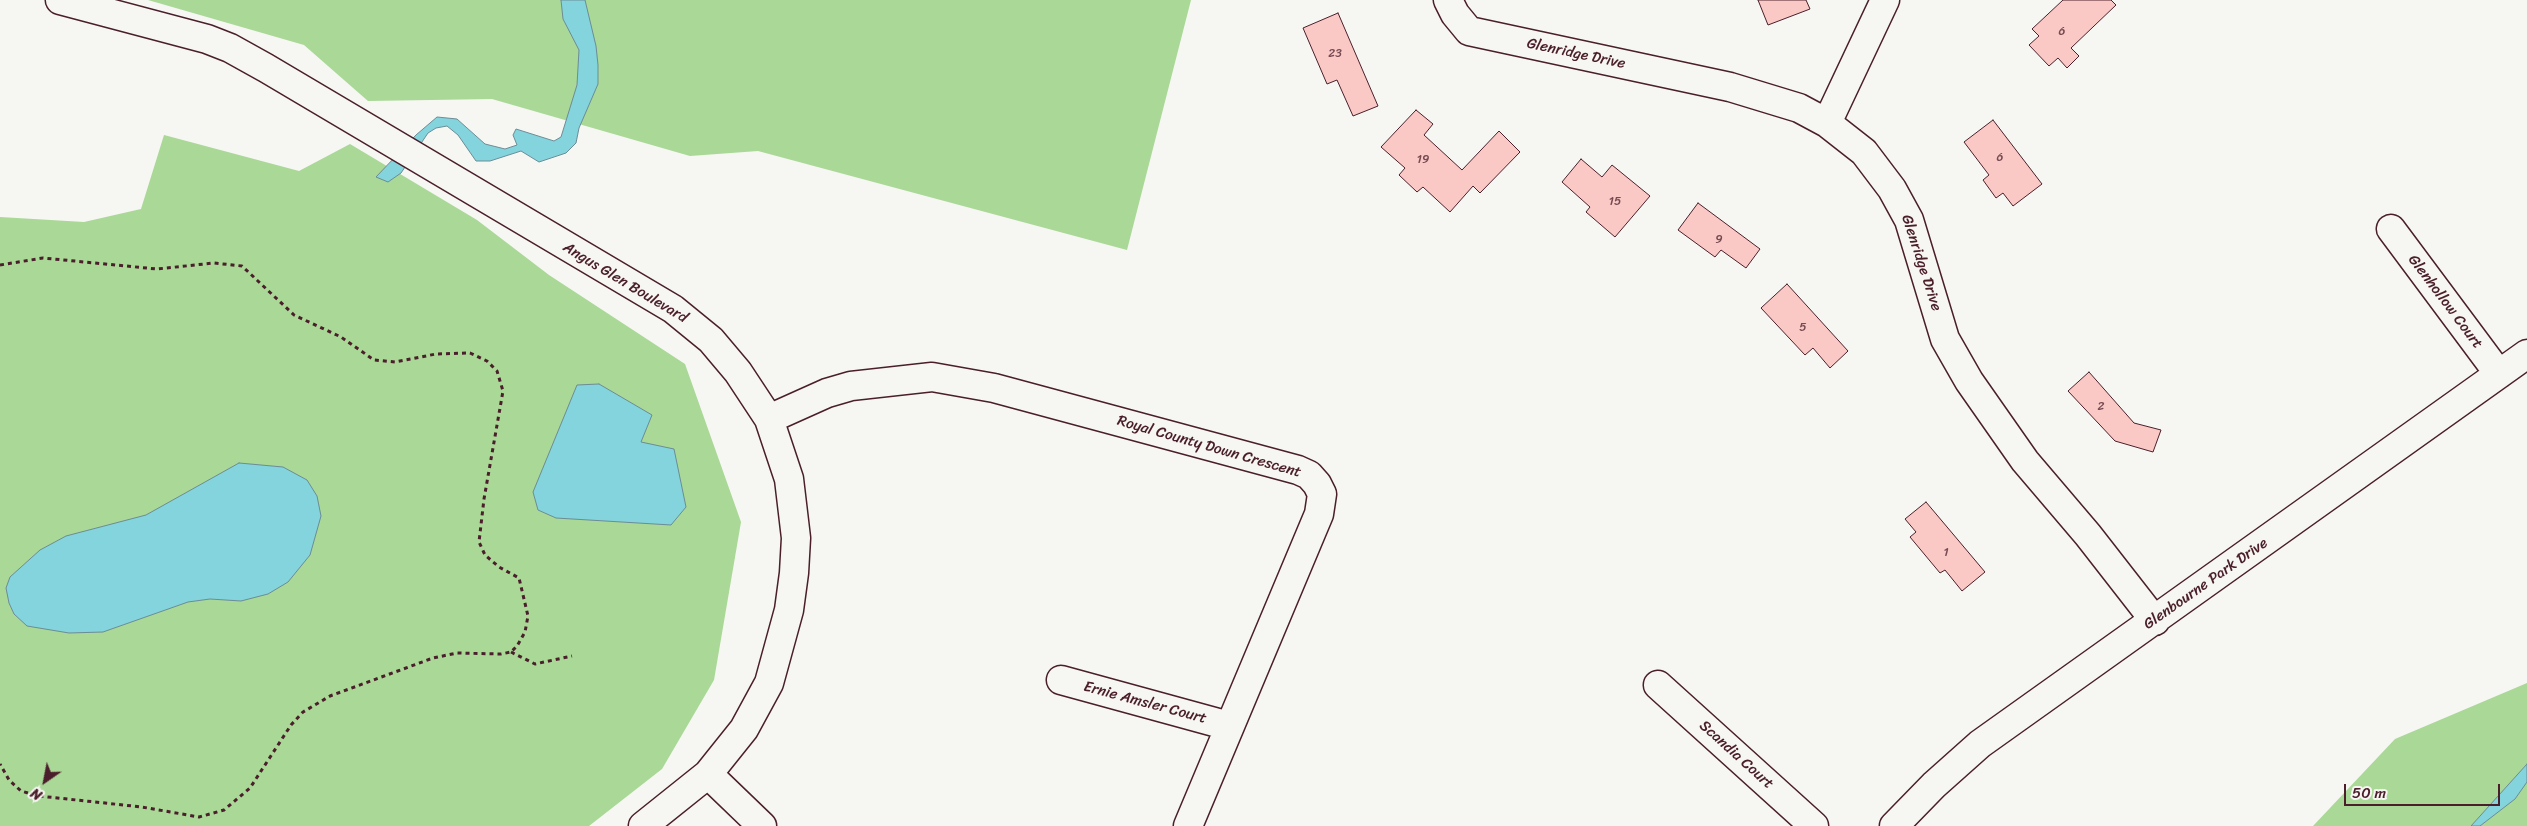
<!DOCTYPE html>
<style>
body{margin:0}
#map{position:relative;width:2527px;height:826px;overflow:hidden;background:#f6f6f2;font-family:Sriracha,sans-serif}
canvas{display:block}
.north{position:absolute;left:20px;top:756px;width:50px;height:50px;-webkit-text-stroke:4px #f6f6f2;paint-order:stroke;rotate:213deg;font-size:14px;font-weight:700;line-height:20px;text-align:center;color:#4a1f2b}
.north::after{content:'';display:block;margin:auto;width:18px;height:22px;background:#4a1f2b;clip-path:polygon(50% 0,100% 100%,50% 72%,0 100%)}
.scale{position:absolute;left:2344px;top:784px;width:156px;height:22px;box-sizing:border-box;border:2px solid #4a1f2b;border-top:0;padding-left:6px;font-size:15px;line-height:18px;white-space:nowrap;color:#4a1f2b;-webkit-text-stroke:4px #f6f6f2;paint-order:stroke}
</style>
<div id="map">
<canvas width="2527" height="826"></canvas>
<div class="north">N</div>
<div class="scale">50 m</div>
</div>
<script>
const ctx = document.querySelector('canvas').getContext('2d');
ctx.lineJoin = 'round';
function fillPath(path, color) { ctx.fillStyle = color; ctx.fill(path, 'evenodd'); }
const shape = rows => new Path2D(rows.map(r => 'M' + r).join(''));
function strokePath(path, color, width, dash) { ctx.strokeStyle = color; ctx.lineWidth = width; ctx.lineCap = dash ? 'butt' : 'round'; ctx.setLineDash(dash || []); ctx.stroke(path); }
function drawText(font, color, halo, rows, align = 'center') {
  ctx.font = font + ' Sriracha,sans-serif'; ctx.lineWidth = 4; ctx.setLineDash([]); ctx.textBaseline = 'middle'; ctx.strokeStyle = halo; ctx.fillStyle = color; for (const [text, x, y, turn = 0] of rows) {
    ctx.save(); ctx.translate(x, y); ctx.rotate((+turn || 0) * Math.PI / 180); ctx.textAlign = isNaN(turn) ? turn : align; if (halo) ctx.strokeText(text, 0, 0); ctx.fillText(text, 0, 0); ctx.restore();
  }
}
fillPath(shape([
 [148,0,1191,0,1127,250,758,151,690,156,492,99,368,101,304,45],
 [164,135,299,171,350,144,477,220,549,275,685,364,741,522,714,680,662,769,589,826,0,826,0,217,84,222,141,209],
 [2527,683,2527,826,2313,826,2395,739]
]), '#a9d897');
const water = shape([
 [561,0,585,0,596,46,598,65,598,84,579,128,576,143,566,153,539,162,521,151,490,161,476,161,458,135,447,126,436,128,428,133,401,173,388,182,376,177,416,135,437,117,457,119,485,144,505,149,517,145,513,135,516,129,554,141,561,137,577,85,579,50,563,19,561,0],
 [599,384,652,415,641,442,674,449,686,507,671,525,556,518,538,510,533,492,577,385,599,384],
 [239,463,283,467,307,480,317,496,321,516,310,555,288,582,268,594,241,601,210,599,188,602,103,632,69,633,27,626,14,614,9,603,6,588,10,577,40,550,66,536,146,515,239,463],
 [2527,764,2527,782,2515,799,2480,826,2471,826,2527,764]
]);
fillPath(water, '#83d4dd');
strokePath(water, '#6c8c96', 1);
const building = shape([
 [1758,0,1806,0,1810,9,1768,25,1758,0],
 [2063,0,2111,0,2116,5,2071,48,2079,56,2067,68,2058,58,2049,66,2029,45,2039,36,2032,29,2063,0],
 [1338,13,1378,106,1353,116,1337,80,1327,84,1303,28,1338,13],
 [1416,110,1433,124,1424,135,1462,170,1499,131,1520,152,1480,193,1473,186,1450,212,1423,187,1417,192,1399,175,1405,168,1381,147,1416,110],
 [1993,120,2042,184,2013,206,2003,193,1996,198,1983,180,1989,175,1964,142,1993,120],
 [1581,159,1602,177,1612,165,1650,196,1615,237,1586,212,1590,207,1562,182,1581,159],
 [1698,203,1760,249,1746,268,1721,250,1715,257,1678,230,1698,203],
 [1787,284,1848,351,1830,368,1813,348,1805,355,1761,308,1787,284],
 [2089,372,2134,423,2161,430,2153,452,2115,441,2068,391,2089,372],
 [1926,502,1985,572,1962,591,1945,570,1940,573,1910,537,1916,532,1905,519,1926,502]
]);
fillPath(building, '#fac9c5');
strokePath(building, '#4a1f2b', 1);
const minor = shape([
 [60,0,207,39,230,48,266,68,673,309,711,340,738,372,769,419,789,479,796,538,794,573,789,610,769,683,744,729,708,774,643,826],
 [1448,0,1455,14,1469,31,1730,87,1799,108,1827,123,1864,152,1892,189,1909,220,1945,339,1969,381,2025,461,2088,535,2155,621],
 [1827,123,1885,0],
 [2391,229,2499,374],
 [769,419,827,393,851,386,932,377,994,388,1298,470,1309,475,1317,484,1322,494,1319,514,1188,826],
 [1061,680,1229,726],
 [1658,685,1814,826],
 [708,774,762,826],
 [1894,826,1934,785,1980,744,2527,354]
]);
strokePath(minor, '#4a1f2b', 31);
strokePath(shape([
 [0,265,43,258,157,269,214,263,242,266,294,315,341,337,374,360,395,362,436,354,470,353,487,361,497,371,503,391,484,499,479,542,485,555,499,567,519,578,528,616,525,632,517,646,511,652,501,654,457,653,433,658,330,696,303,712,291,725,250,788,224,810,199,817,142,807,39,796,21,791,9,780,0,764],
 [511,652,535,664,572,656]
]), '#4a1f2b', 3, [4, 4]);
strokePath(minor, '#f6f6f2', 28);
drawText('12px', '#764a52', null, [
 ["6",2062,32],
 ["23",1335,54],
 ["6",2000,158],
 ["19",1423,160],
 ["15",1615,202],
 ["9",1719,240],
 ["5",1803,328],
 ["2",2101,407],
 ["1",1946,553]
]);
drawText('15px', '#4a1f2b', '#f6f6f2', [
 ["Glenridge Drive",1576,54,12],
 ["Glenridge Drive",1921,263,72],
 ["Angus Glen Boulevard",625,283,31],
 ["Glenhollow Court",2445,302,53],
 ["Royal County Down Crescent",1209,447,16],
 ["Glenbourne Park Drive",2206,584,-35],
 ["Ernie Amsler Court",1145,703,15],
 ["Scandia Court",1736,755,42]
]);
</script>
